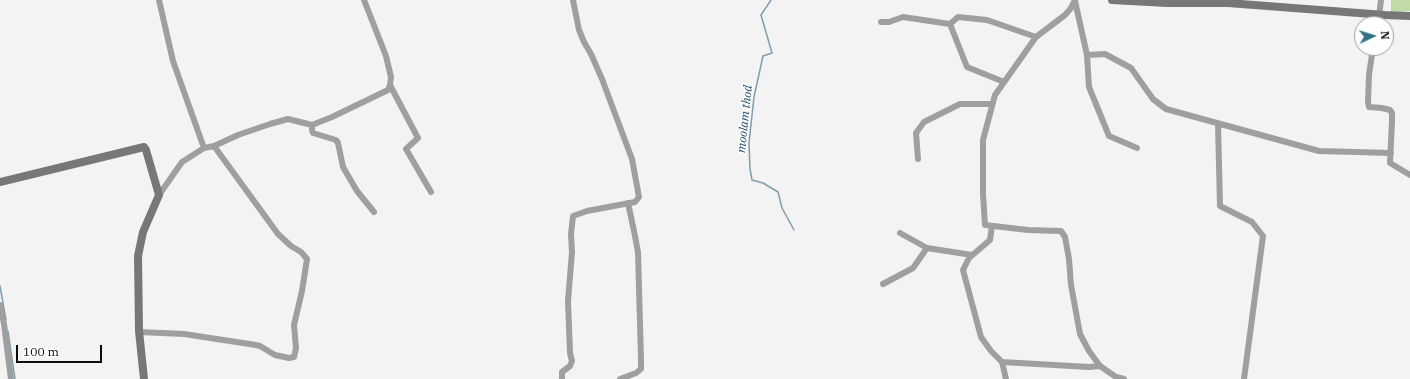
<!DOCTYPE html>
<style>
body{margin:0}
#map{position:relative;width:1410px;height:379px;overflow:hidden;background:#f3f3f4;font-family:"IBM Plex Serif",serif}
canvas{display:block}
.north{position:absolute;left:1354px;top:16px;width:40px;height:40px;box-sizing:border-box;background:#fff;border:1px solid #9d9d9d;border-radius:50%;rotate:86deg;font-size:11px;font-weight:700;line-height:16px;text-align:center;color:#0b0b0b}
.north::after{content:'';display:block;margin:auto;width:14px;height:18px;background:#307384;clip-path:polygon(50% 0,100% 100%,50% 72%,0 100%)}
.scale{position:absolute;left:16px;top:345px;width:86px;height:18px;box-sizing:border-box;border:2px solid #0b0b0b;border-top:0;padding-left:5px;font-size:12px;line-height:14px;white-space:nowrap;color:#0b0b0b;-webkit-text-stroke:3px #fff;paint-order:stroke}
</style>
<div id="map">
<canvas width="1410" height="379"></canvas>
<div class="north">N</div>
<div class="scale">100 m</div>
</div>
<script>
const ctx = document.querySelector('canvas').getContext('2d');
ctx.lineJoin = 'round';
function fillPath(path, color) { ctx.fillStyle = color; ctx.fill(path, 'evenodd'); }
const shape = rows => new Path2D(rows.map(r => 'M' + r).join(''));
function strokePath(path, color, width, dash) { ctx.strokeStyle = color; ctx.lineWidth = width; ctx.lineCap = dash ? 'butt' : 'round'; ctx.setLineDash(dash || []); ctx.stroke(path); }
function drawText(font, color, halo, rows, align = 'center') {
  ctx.font = font + ' "IBM Plex Serif",serif'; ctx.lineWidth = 3; ctx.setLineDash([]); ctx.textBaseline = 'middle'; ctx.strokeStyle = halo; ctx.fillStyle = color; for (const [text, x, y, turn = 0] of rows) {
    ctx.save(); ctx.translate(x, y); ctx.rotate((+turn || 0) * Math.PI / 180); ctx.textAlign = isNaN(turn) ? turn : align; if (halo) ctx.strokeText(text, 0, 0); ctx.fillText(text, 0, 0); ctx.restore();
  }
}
fillPath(shape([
 [1391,0,1410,0,1410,11,1391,12]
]), '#c1dda5');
strokePath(shape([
 [771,0,761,15,772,53,763,56,754,97,749,143,750,169,752,180,763,183,778,192,782,208,794,230],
 [0,286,6,320],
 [8,331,15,379]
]), '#819cac', 1.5);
strokePath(shape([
 [159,0,173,61,204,148],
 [1075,0,1071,8,1065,15,1036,37,995,95,983,140,983,194,985,225,1028,230,1061,231,1065,237,1069,259,1071,285,1080,334,1089,351,1100,366,1116,377,1124,379],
 [1075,1,1087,55,1105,54,1131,68,1153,99,1166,109,1319,151,1391,153],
 [881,22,889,22,903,17,950,24,958,17,987,20,1036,37],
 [950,24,967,67,1004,82],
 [1378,24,1381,0],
 [1373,48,1369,75,1368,102,1369,107,1382,108,1390,110,1392,113,1392,121,1390,163,1410,175],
 [1087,55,1089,87,1109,136,1137,148],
 [390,85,418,138,406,149,431,192],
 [1218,124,1220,206,1252,222,1263,236,1244,379],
 [312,125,312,130,313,133,336,140,338,143,343,167,357,191,374,212],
 [918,159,916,133,924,122,960,104,992,104],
 [159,195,182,162,204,148,214,146,238,135,270,124,288,119,312,125,332,117,388,90,390,85,391,77,386,56,364,0],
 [992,226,990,240,969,258,963,270,981,337,991,351,1002,362,1006,379],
 [900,233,927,248,972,255],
 [883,284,913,268,927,248],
 [0,305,4,324,11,379],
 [139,332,184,334,256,345,260,346,275,355,289,358,294,357,296,348,294,325,302,291,307,259,301,252,291,246,278,234,214,146],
 [1002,362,1089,367,1100,366],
 [562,379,562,372,570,366,572,361,570,353,568,301,572,252,571,234,573,216,587,211,635,202,639,197,632,159,602,79,591,54,584,42,579,30,573,0],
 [620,379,636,373,641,369,641,359,638,252,634,231,628,203]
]), '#9f9f9f', 6);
strokePath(shape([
 [1112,0,1167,3,1228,3,1385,15,1410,16],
 [0,182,144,147,146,150,159,195,143,232,138,256,139,331,144,379]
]), '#777776', 8);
drawText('italic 12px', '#224d66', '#fff', [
 ["moolam thod",745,119,-84]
]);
</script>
